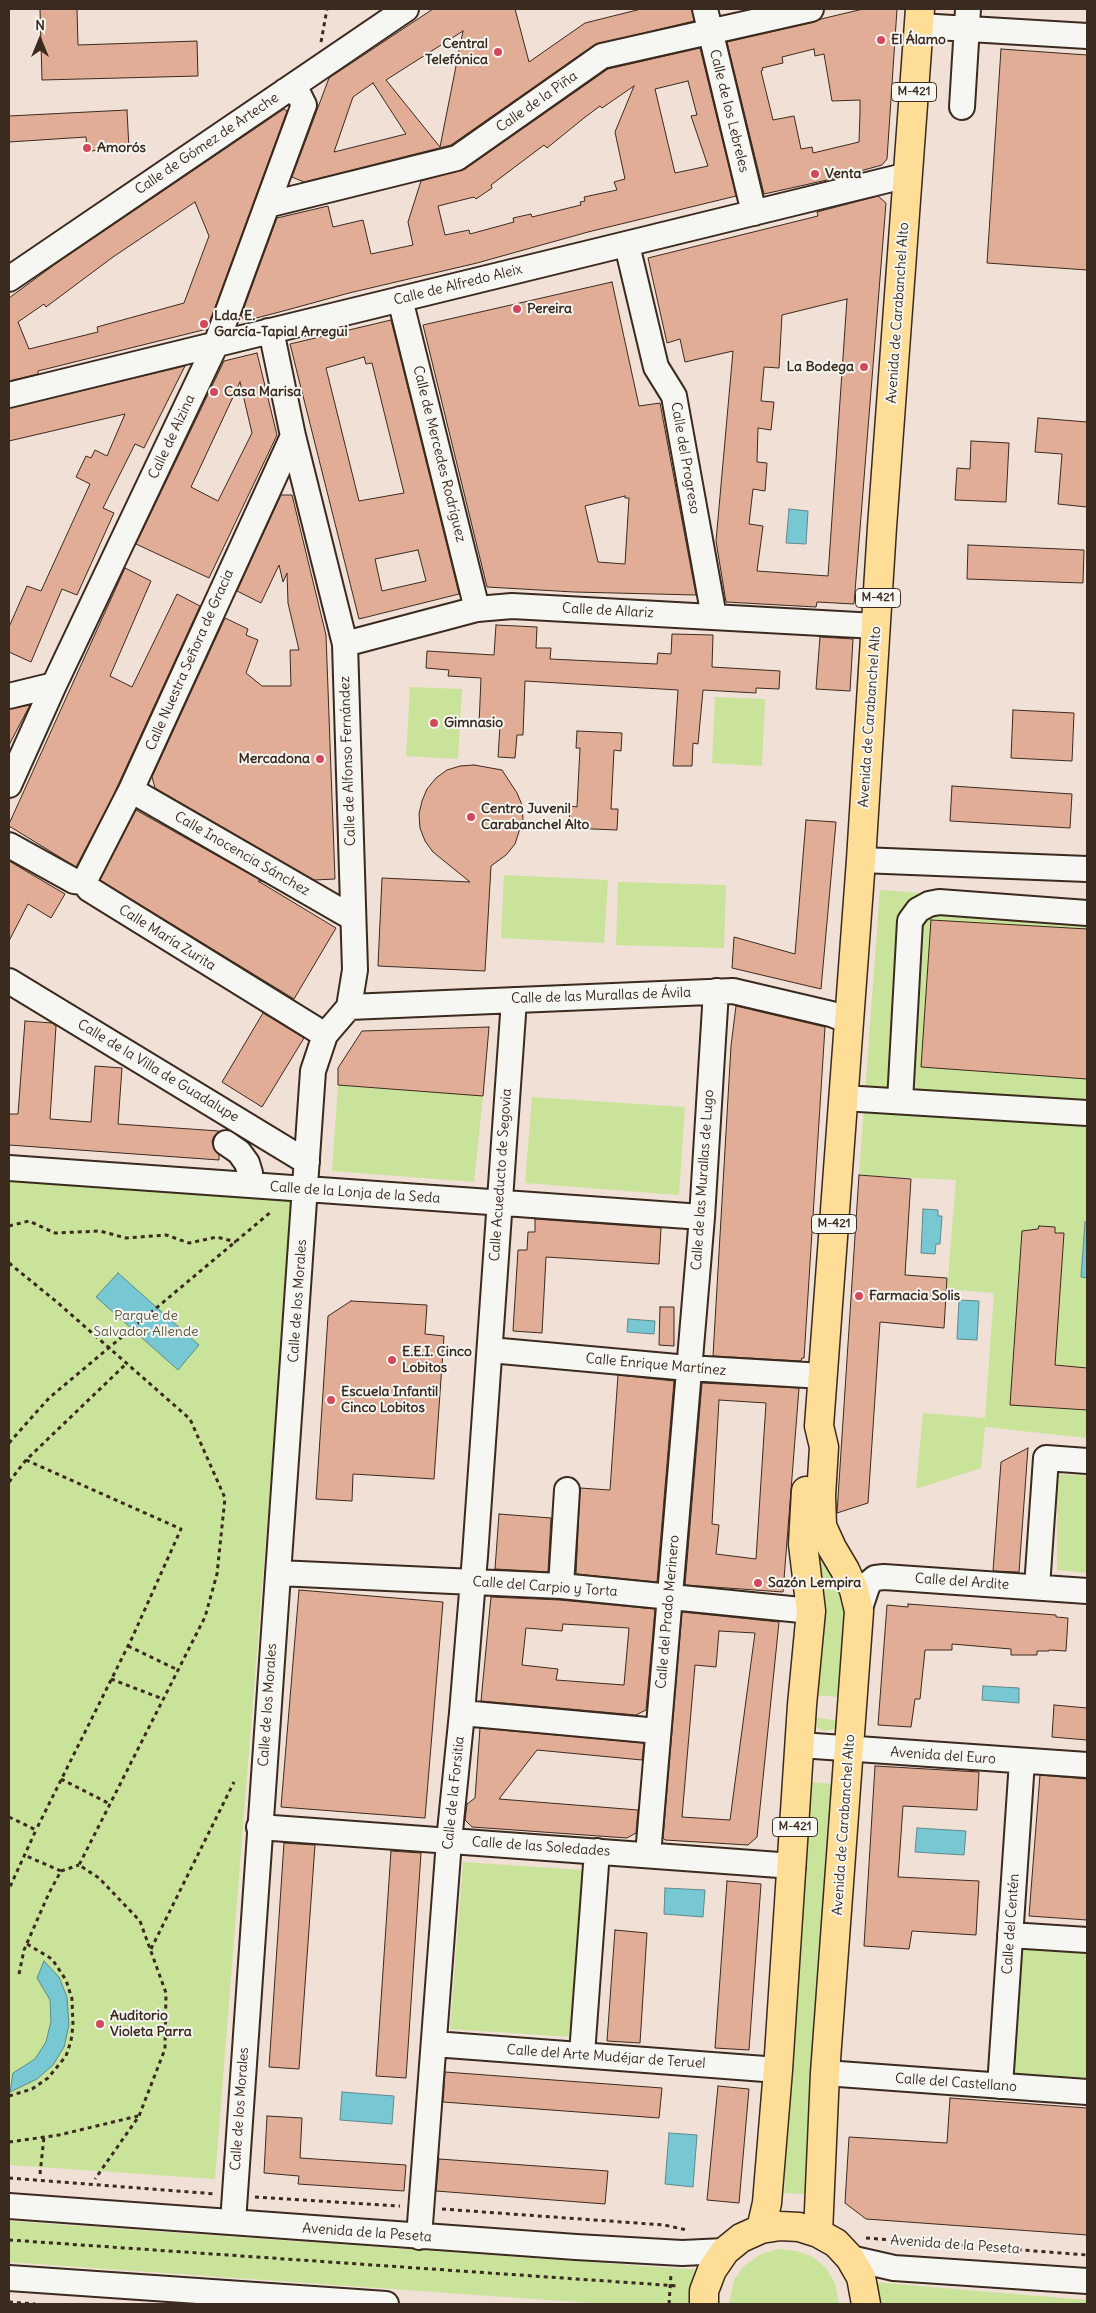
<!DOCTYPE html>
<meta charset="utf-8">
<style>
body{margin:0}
#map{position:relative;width:1096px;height:2313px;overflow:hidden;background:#f0e0d6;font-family:Delius,sans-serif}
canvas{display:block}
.frame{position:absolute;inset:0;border:10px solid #3b2a1e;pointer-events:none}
.north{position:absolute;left:15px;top:15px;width:50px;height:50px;-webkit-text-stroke:4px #f6f6f2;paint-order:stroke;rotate:0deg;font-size:14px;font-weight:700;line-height:20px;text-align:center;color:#3b2a1e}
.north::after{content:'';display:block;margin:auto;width:18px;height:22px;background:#3b2a1e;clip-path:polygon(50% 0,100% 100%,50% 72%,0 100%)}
</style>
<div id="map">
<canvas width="1096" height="2313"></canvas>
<div class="frame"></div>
<div class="north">N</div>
</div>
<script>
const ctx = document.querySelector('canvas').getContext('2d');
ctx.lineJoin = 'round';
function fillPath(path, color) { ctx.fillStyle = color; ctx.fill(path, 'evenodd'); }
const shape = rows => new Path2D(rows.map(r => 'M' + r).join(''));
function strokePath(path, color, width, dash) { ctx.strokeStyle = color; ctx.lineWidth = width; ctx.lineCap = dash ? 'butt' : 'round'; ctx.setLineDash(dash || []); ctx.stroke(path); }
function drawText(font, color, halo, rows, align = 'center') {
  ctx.font = font + ' Delius,sans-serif'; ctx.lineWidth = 4; ctx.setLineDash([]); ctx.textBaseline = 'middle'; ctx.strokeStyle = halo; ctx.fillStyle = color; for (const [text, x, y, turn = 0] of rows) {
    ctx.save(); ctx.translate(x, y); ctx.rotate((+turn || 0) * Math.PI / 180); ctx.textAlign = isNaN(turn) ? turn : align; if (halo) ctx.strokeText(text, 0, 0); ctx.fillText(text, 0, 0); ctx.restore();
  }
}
fillPath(shape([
 [410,687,462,689,458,759,406,756],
 [715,697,765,699,762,766,712,763],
 [504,875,608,880,604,943,501,938],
 [618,882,726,885,724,948,616,945],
 [880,890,1087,905,1087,1438,985,1427,981,1468,916,1489,923,1413,985,1418,994,1293,947,1289,956,1180,859,1175],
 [338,1085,483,1096,474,1182,332,1171],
 [532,1097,685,1107,679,1195,525,1183],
 [9,1175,293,1198,215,2179,9,2165],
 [1057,1474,1087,1476,1087,1573,1057,1570],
 [817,1554,824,1555,834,1580,819,1580],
 [816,1589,839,1590,845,1601,841,1697,812,1695],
 [811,1717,841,1721,835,1729,824,1731,815,1726],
 [811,1782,832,1784,805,2194,784,2193],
 [463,1862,583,1870,571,2037,450,2029],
 [1010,1935,1087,1940,1087,2092,1000,2086],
 [9,2221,701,2270,697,2304,605,2304,9,2262],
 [779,2249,797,2251,813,2257,826,2268,835,2283,839,2304,729,2304,734,2280,745,2265,761,2254],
 [872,2282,1087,2300,1087,2304,872,2304]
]), '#c9e39a');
const water = shape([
 [789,509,808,511,806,544,786,543,789,509],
 [923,1209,938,1210,938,1216,942,1216,940,1244,936,1244,935,1254,921,1253,923,1209],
 [1085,1222,1087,1222,1087,1278,1081,1277,1085,1222],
 [118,1273,199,1345,178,1370,96,1297,118,1273],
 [959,1300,979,1301,977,1340,957,1339,959,1300],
 [628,1319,655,1321,654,1334,627,1332,628,1319],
 [983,1686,1019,1688,1019,1703,982,1700,983,1686],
 [917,1828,966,1831,964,1855,915,1852,917,1828],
 [665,1888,705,1890,703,1917,664,1914,665,1888],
 [44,1961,59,1977,67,1997,69,2025,64,2047,53,2065,37,2079,10,2092,13,2073,35,2059,46,2042,51,2021,50,2000,37,1978,44,1961],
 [342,2092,394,2096,392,2124,340,2120,342,2092],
 [669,2133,697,2135,693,2187,665,2184,669,2133]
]);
fillPath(water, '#78c8d3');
strokePath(water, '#60898b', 1);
const building = shape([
 [40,9,77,9,78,45,197,41,198,76,42,80,40,9],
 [433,9,515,9,529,62,585,23,641,9,692,9,694,21,594,45,451,145,304,182,292,177,329,78,433,9],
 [463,31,440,147,386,80,463,31],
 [373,83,406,134,334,152,353,97,373,83],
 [863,9,897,9,887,159,882,165,853,173,854,174,764,194,727,42,814,22,821,19,863,9],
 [814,49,815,56,824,54,832,101,860,100,860,113,859,142,813,153,812,147,801,149,794,116,773,120,761,71,763,70,762,68,783,63,782,57,814,49],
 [700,48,736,196,588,232,477,263,349,293,287,310,245,321,241,316,277,218,328,206,333,227,363,220,371,254,413,245,408,222,421,181,465,169,608,69,700,48],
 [688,81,697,115,691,116,708,166,675,173,655,89,688,81],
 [634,86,615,132,625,179,614,182,617,190,584,197,585,201,580,202,581,205,532,217,531,214,513,218,514,222,470,234,469,230,445,235,438,206,474,197,476,199,492,188,491,185,544,145,547,148,584,118,600,106,602,108,634,86],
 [1001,49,1087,55,1087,270,987,263,1001,49],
 [284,109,287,111,207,329,38,371,38,374,9,381,9,298,54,265,284,109],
 [195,202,209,236,184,303,97,327,98,332,29,349,18,322,44,304,46,307,113,257,195,202],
 [127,110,129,149,87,151,86,137,9,142,9,116,127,110],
 [878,196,886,203,854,604,817,602,816,607,726,602,716,541,733,351,685,362,680,339,667,343,648,258,818,216,817,212,878,196],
 [847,299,828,576,757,571,763,526,749,524,753,489,765,491,767,463,757,462,758,428,771,430,774,402,761,401,764,367,779,368,782,315,847,299],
 [612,282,639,406,660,403,696,595,574,592,487,587,423,325,612,282],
 [625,496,625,498,629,498,625,564,598,562,585,506,625,496],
 [391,320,459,594,359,619,290,344,391,320],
 [364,357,366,364,372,363,404,493,359,501,326,368,364,357],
 [418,550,426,581,382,591,375,559,418,550],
 [257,353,277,435,209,578,136,544,224,361,257,353],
 [240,382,252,433,218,501,191,487,240,382],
 [185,366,144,448,135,444,103,508,114,513,77,595,62,589,31,662,9,652,9,627,27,586,41,591,90,484,76,477,86,456,91,458,95,450,107,456,125,414,9,441,9,408,185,366],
 [1038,418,1087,422,1087,507,1058,504,1062,454,1035,452,1038,418],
 [971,441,1009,443,1006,502,955,500,957,468,970,469,971,441],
 [281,495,292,495,326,635,335,879,314,880,155,788,152,777,225,618,248,629,246,635,258,640,246,673,262,686,291,686,290,650,299,650,288,603,287,573,283,582,279,565,261,603,237,591,281,495],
 [968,545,1084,550,1083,583,967,579,968,545],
 [125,568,151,581,110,676,132,687,177,594,200,606,113,796,76,867,9,826,9,824,125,568],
 [496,625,537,627,536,648,551,648,550,659,657,664,658,653,671,654,672,634,713,635,712,667,780,671,779,689,756,688,756,693,703,690,698,744,693,743,692,766,673,766,678,690,525,681,523,735,517,735,515,758,498,757,500,726,479,725,481,678,448,676,449,670,426,668,427,651,494,655,496,625],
 [820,637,853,639,850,691,816,689,820,637],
 [30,705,9,745,9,709,30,705],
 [1013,710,1074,713,1072,761,1011,758,1013,710],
 [577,731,622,733,621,751,614,750,611,809,618,809,617,830,569,828,570,806,577,807,580,748,576,748,577,731],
 [474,765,502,770,517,793,522,805,523,819,515,844,506,855,491,866,485,971,378,966,382,878,470,882,433,852,425,841,420,828,419,814,422,801,427,789,436,778,447,770,460,766,474,765],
 [952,786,1072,794,1070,828,950,821,952,786],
 [136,810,262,881,258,881,336,928,294,999,100,880,136,810],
 [806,820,836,822,821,989,732,968,734,937,795,954,806,820],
 [9,861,65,894,51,918,28,904,9,941,9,861],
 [931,920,1087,929,1087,1079,921,1067,931,920],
 [736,1006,825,1027,804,1358,802,1358,801,1361,713,1356,731,1046,736,1006],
 [263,1013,304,1038,262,1107,222,1082,263,1013],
 [25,1021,52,1023,56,1026,50,1119,91,1122,95,1066,122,1068,118,1124,219,1131,214,1136,212,1142,214,1149,219,1155,219,1160,9,1145,9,1114,18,1114,25,1021],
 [489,1027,483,1096,338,1085,338,1068,362,1031,489,1027],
 [859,1175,911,1179,905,1275,947,1278,944,1328,880,1322,868,1503,837,1513,859,1175],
 [535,1219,661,1228,659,1264,546,1257,542,1333,513,1331,518,1250,527,1250,528,1232,535,1232,535,1219],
 [1039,1226,1055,1227,1055,1233,1064,1233,1055,1365,1087,1368,1087,1410,1010,1405,1022,1231,1038,1229,1039,1226],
 [351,1301,427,1305,425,1334,444,1336,434,1479,353,1474,352,1501,316,1499,328,1316,351,1301],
 [660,1307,674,1307,674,1346,659,1345,660,1307],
 [618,1375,674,1381,657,1582,576,1574,580,1488,610,1490,618,1375],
 [702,1383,799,1388,783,1592,685,1585,702,1383],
 [719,1400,766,1403,756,1559,716,1554,719,1525,712,1524,719,1400],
 [1028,1448,1019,1572,993,1571,1001,1462,1028,1448],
 [499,1514,551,1518,548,1572,495,1569,499,1514],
 [299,1590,443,1602,425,1818,281,1807,299,1590],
 [491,1597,560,1600,655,1609,646,1710,636,1715,481,1701,491,1597],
 [563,1624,629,1628,624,1685,556,1680,558,1669,522,1665,526,1628,562,1631,563,1624],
 [908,1604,1056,1615,1056,1617,1068,1618,1066,1651,1049,1650,1049,1651,1037,1651,1037,1655,1011,1655,1011,1649,952,1644,952,1650,925,1650,920,1699,915,1699,911,1727,878,1725,887,1605,908,1607,908,1604],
 [682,1612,779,1622,757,1837,748,1845,665,1840,663,1838,682,1612],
 [719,1631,755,1633,730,1820,682,1817,695,1665,716,1667,719,1631],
 [1054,1705,1087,1708,1087,1740,1052,1737,1054,1705],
 [480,1728,644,1743,642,1760,537,1750,499,1799,638,1810,636,1833,627,1838,472,1827,465,1820,467,1804,475,1798,480,1728],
 [875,1766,979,1772,977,1810,903,1806,898,1877,979,1881,976,1935,912,1931,909,1949,864,1946,875,1766],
 [1040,1775,1087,1779,1087,1920,1029,1916,1040,1775],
 [284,1843,315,1845,299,2069,269,2067,284,1843],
 [391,1851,421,1853,406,2078,376,2076,391,1851],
 [727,1881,761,1884,749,2050,715,2048,727,1881],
 [615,1930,647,1933,640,2043,607,2041,615,1930],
 [445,2072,662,2088,659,2118,443,2102,445,2072],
 [718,2086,749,2089,739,2203,707,2200,718,2086],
 [950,2098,1087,2108,1087,2235,866,2219,845,2203,849,2137,947,2143,950,2098],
 [267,2116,302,2118,300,2158,406,2165,404,2191,298,2184,299,2176,264,2173,267,2116],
 [439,2159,608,2171,605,2204,436,2191,439,2159]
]);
fillPath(building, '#e2ad96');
strokePath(building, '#3b2a1e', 1);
const minor = shape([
 [705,9,754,213],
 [919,26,1087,36],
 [962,107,968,9],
 [267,205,457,158,602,56,811,9],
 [627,245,656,367,674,396,714,617],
 [9,279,406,9],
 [400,299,477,609],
 [9,395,908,175],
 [345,644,477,609,512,606,876,626],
 [9,696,54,685],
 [9,785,54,685,216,344,302,110,304,105,299,95,291,90,285,91],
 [131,790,353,918],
 [9,845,74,881,84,882],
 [861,860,1087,869],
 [84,882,131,790,293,436],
 [84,882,89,889,325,1035],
 [9,981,307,1162],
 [349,1007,733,991,831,1014,849,1021],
 [843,1098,1087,1113],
 [900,1101,910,921,918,910,929,904,939,902,1087,913],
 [226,1143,239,1152,247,1163,250,1173,249,1185],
 [9,1168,702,1217],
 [490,1350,688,1368,823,1376],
 [278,1573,561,1586,811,1611],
 [561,1586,567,1490],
 [1037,1587,1046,1458,1087,1461],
 [859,1611,868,1584,875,1578,884,1577,1087,1591],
 [462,1713,658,1731],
 [800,1745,1087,1765],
 [259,1827,793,1866],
 [648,1855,702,1217,716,991],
 [1010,1935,1087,1940],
 [434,2044,778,2070],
 [582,2054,597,1851],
 [825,2073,1087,2092],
 [1000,2086,1022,1761],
 [9,2206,576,2247,682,2253,725,2251],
 [233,2222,313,1071,325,1035,349,1007,355,970,345,644,293,436,273,340,268,331],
 [419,2237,449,1841,462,1713,475,1556,514,1000],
 [850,2258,894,2268,1087,2281],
 [9,2278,386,2304]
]);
const major = shape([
 [761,2229,767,2203,778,2070,802,1705,811,1611,803,1544,806,1491],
 [818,2233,825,2073,859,1611,854,1590,845,1570,832,1548,822,1526,821,1496,824,1447,819,1426,861,860,882,527,920,9],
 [704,2304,704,2291,712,2270,725,2251,741,2238,761,2229,780,2226,799,2227,818,2233,836,2243,850,2258,861,2277,866,2304]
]);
strokePath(minor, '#3b2a1e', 28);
strokePath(major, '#3b2a1e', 31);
strokePath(shape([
 [321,42,327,9],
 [9,1226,29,1221,55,1233,100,1231,126,1238,166,1235,189,1243,217,1237,236,1242],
 [9,1263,58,1303,190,1419,225,1498,217,1574,205,1617,79,1865,99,1878,140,1921,166,1993,165,2049,139,2116,95,2179],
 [9,1443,49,1398,272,1211],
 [26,1460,181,1529,132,1638,36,1830],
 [9,1482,26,1460,127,1363],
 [128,1646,178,1670],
 [111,1679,163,1699],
 [61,1779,110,1804],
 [9,1817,36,1830,9,1889],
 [61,1871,79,1865],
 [151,1949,234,1782],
 [19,1974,24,1950,49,1893,61,1871,24,1855],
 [9,2096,32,2089,48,2078,66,2056,71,2041,73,2025,72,1999,66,1980,52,1959,27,1944],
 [9,2142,59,2135,138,2116],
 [40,2174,44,2137],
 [9,2178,216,2194],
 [255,2197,400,2206],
 [442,2209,664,2225,687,2230],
 [866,2238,1087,2255],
 [9,2240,679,2286],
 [9,2302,35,2304],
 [669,2304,671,2274]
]), '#3b2a1e', 3, [4, 4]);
strokePath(minor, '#f6f6f2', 24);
strokePath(major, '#fedd96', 28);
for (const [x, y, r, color] of [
 [881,40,5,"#d1495b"],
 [498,52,5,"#d1495b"],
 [87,148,5,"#d1495b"],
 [815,174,5,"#d1495b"],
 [517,309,5,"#d1495b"],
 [204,324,5,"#d1495b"],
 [864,367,5,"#d1495b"],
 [214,392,5,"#d1495b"],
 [434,723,5,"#d1495b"],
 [320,759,5,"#d1495b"],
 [471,817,5,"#d1495b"],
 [859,1296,5,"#d1495b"],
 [392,1360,5,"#d1495b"],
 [331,1400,5,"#d1495b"],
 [758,1583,5,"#d1495b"],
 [100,2024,5,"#d1495b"]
]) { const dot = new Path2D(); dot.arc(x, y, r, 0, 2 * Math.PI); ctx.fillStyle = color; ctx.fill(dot); strokePath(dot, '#f6f6f2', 2); }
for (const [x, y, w] of [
 [914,92,45],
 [878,598,45],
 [834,1224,45],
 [795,1827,45]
]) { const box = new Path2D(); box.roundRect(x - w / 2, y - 9.5, w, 19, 4); ctx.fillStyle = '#f6f6f2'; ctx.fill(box); strokePath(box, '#3b2a1e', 1); }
drawText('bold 12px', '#3b2a1e', null, [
 ["M-421",914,92],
 ["M-421",878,598],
 ["M-421",834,1224],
 ["M-421",795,1827]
]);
drawText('bold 14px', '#3b2a1e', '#f6f6f2', [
 ["El Álamo",891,40],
 ["Central",488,44,"right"],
 ["Telefónica",488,60,"right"],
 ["Amorós",97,148],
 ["Venta",825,174],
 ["Pereira",527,309],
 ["Lda. E.",214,316],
 ["García-Tapial Arregui",214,332],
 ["La Bodega",854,367,"right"],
 ["Casa Marisa",224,392],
 ["Gimnasio",444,723],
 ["Mercadona",310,759,"right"],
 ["Centro Juvenil",481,809],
 ["Carabanchel Alto",481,825],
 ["Farmacia Solis",869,1296],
 ["E.E.I. Cinco",402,1352],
 ["Lobitos",402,1368],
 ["Escuela Infantil",341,1392],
 ["Cinco Lobitos",341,1408],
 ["Sazón Lempira",768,1583],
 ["Auditorio",110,2016],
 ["Violeta Parra",110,2032]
], 'left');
drawText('14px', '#3b2a1e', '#f6f6f2', [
 ["Calle de la Piña",537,102,-35],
 ["Calle de los Lebreles",729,111,76],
 ["Calle de Gómez de Arteche",207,144,-34],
 ["Calle de Alfredo Aleix",458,285,-14],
 ["Avenida de Carabanchel Alto",898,313,-86],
 ["Calle de Alzina",172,437,-65],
 ["Calle de Mercedes Rodríguez",439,454,76],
 ["Calle del Progreso",685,458,80],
 ["Calle de Allariz",608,611,3],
 ["Calle Nuestra Señora de Gracia",190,660,-66],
 ["Avenida de Carabanchel Alto",870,717,-86],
 ["Calle de Alfonso Fernández",348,761,-92],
 ["Calle Inocencia Sánchez",242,854,30],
 ["Calle María Zurita",167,938,32],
 ["Calle de las Murallas de Ávila",601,996,-2],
 ["Calle de la Villa de Guadalupe",158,1071,31],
 ["Calle Acueducto de Segovia",501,1175,-86],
 ["Calle de las Murallas de Lugo",703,1180,-86],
 ["Calle de la Lonja de la Seda",355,1193,4],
 ["Calle de los Morales",298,1301,-86],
 ["Calle Enrique Martínez",656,1365,5],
 ["Calle del Ardite",962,1582,4],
 ["Calle del Carpio y Torta",545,1587,4],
 ["Calle del Prado Merinero",668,1612,-85],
 ["Calle de los Morales",268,1705,-86],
 ["Avenida del Euro",943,1756,4],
 ["Calle de la Forsitia",454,1793,-84],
 ["Avenida de Carabanchel Alto",844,1825,-86],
 ["Calle de las Soledades",541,1847,4],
 ["Calle del Centén",1011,1924,-86],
 ["Calle del Arte Mudéjar de Teruel",606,2057,4],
 ["Calle del Castellano",956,2083,4],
 ["Calle de los Morales",240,2109,-86],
 ["Avenida de la Peseta",367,2233,4],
 ["Avenida de la Peseta",955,2245,4]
]);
drawText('14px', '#5e583d', '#f6f6f2', [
 ["Parque de",146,1316],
 ["Salvador Allende",146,1332]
]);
</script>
